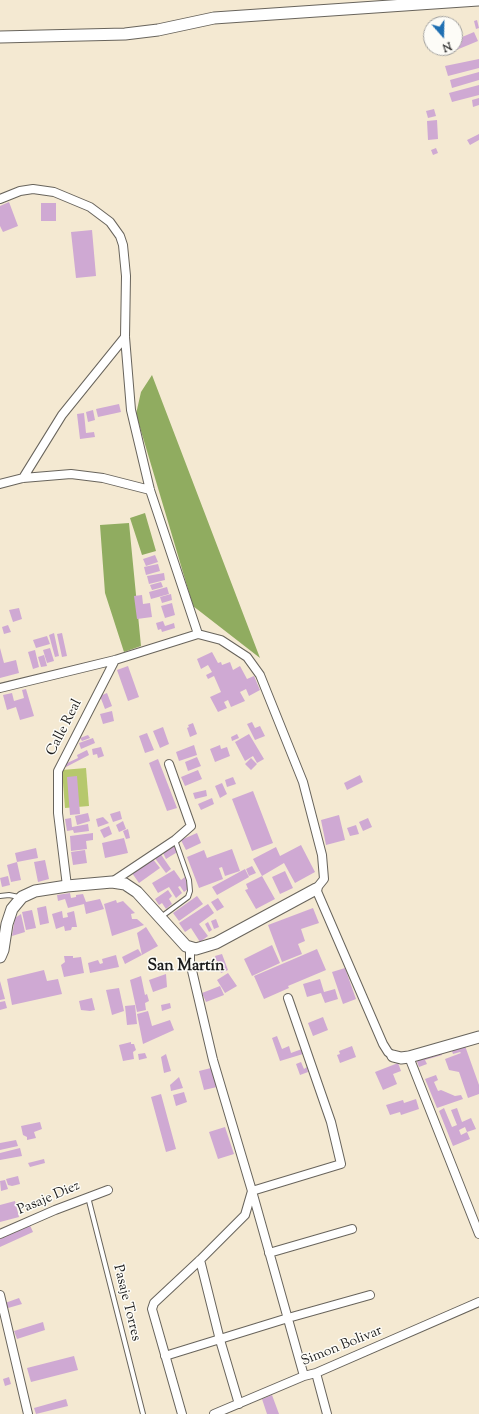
<!DOCTYPE html>
<meta charset="utf-8">
<style>
body{margin:0}
#map{position:relative;width:479px;height:1414px;overflow:hidden;background:#f4e9d2;font-family:"Sorts Mill Goudy",serif}
canvas{display:block}
.north{position:absolute;left:423px;top:16px;width:40px;height:40px;box-sizing:border-box;background:#fdfcf7;border:1px solid #a3a29f;border-radius:50%;rotate:160deg;font-size:11px;font-weight:700;line-height:16px;text-align:center;color:#1c1c1c}
.north::after{content:'';display:block;margin:auto;width:14px;height:18px;background:#1f6fb2;clip-path:polygon(50% 0,100% 100%,50% 72%,0 100%)}
</style>
<div id="map">
<canvas width="479" height="1414"></canvas>
<div class="north">N</div>
</div>
<script>
const ctx = document.querySelector('canvas').getContext('2d');
ctx.lineJoin = 'round';
function fillPath(path, color) { ctx.fillStyle = color; ctx.fill(path, 'evenodd'); }
const shape = rows => new Path2D(rows.map(r => 'M' + r).join(''));
function strokePath(path, color, width, dash) { ctx.strokeStyle = color; ctx.lineWidth = width; ctx.lineCap = dash ? 'butt' : 'round'; ctx.setLineDash(dash || []); ctx.stroke(path); }
function drawText(font, color, halo, rows, align = 'center') {
  ctx.font = font + ' "Sorts Mill Goudy",serif'; ctx.lineWidth = 3; ctx.setLineDash([]); ctx.textBaseline = 'middle'; ctx.strokeStyle = halo; ctx.fillStyle = color; for (const [text, x, y, turn = 0] of rows) {
    ctx.save(); ctx.translate(x, y); ctx.rotate((+turn || 0) * Math.PI / 180); ctx.textAlign = isNaN(turn) ? turn : align; if (halo) ctx.strokeText(text, 0, 0); ctx.fillText(text, 0, 0); ctx.restore();
  }
}
fillPath(shape([
 [86,768,89,806,65,808,62,770]
]), '#b6c86c');
fillPath(shape([
 [152,375,260,658,193,606,136,414,141,392],
 [145,513,156,551,142,555,130,518],
 [129,523,141,646,124,652,105,593,100,525]
]), '#90ac60');
fillPath(shape([
 [477,20,479,28,476,29,474,21],
 [474,32,478,41,449,53,447,48,455,48,455,40],
 [479,59,479,68,448,76,445,66],
 [479,72,479,80,452,88,450,80],
 [479,85,479,95,452,102,449,93],
 [479,98,479,105,473,107,472,100],
 [434,109,436,116,428,118,426,111],
 [437,120,438,139,428,140,427,121],
 [479,134,479,140,470,145,467,140],
 [436,148,438,153,433,155,431,150],
 [9,202,18,226,3,232,0,226,0,206],
 [41,203,56,203,56,221,41,221],
 [92,230,96,276,76,278,71,232],
 [119,404,121,412,98,417,96,409],
 [93,410,95,420,88,422,86,412],
 [84,413,86,433,94,432,95,437,80,439,77,414],
 [155,555,158,562,146,566,143,559],
 [158,564,160,571,146,575,144,567],
 [164,573,165,580,149,584,147,576],
 [161,582,163,587,152,590,150,585],
 [167,587,169,594,151,599,149,592],
 [171,594,172,600,162,603,160,597],
 [142,595,143,604,150,603,152,617,137,619,134,596],
 [172,603,175,615,165,618,161,606],
 [19,608,22,619,13,622,9,610],
 [163,621,165,626,174,623,175,628,162,632,161,629,158,630,156,623],
 [8,625,11,632,4,634,2,627],
 [54,633,59,656,55,657,49,635],
 [62,633,67,656,62,657,57,634],
 [47,636,50,644,36,648,33,640],
 [0,648,4,663,16,660,19,673,0,678],
 [50,648,54,661,47,663,43,650],
 [35,650,39,667,33,669,28,652],
 [212,652,218,663,221,662,222,665,230,662,233,670,240,666,247,679,254,676,260,690,249,696,246,689,240,692,245,701,231,707,228,700,224,702,227,708,218,712,210,697,221,692,214,676,208,679,206,675,212,672,208,665,201,669,197,659],
 [44,655,47,666,41,667,38,657],
 [128,666,139,697,128,701,117,670],
 [26,689,34,716,20,720,16,707,7,710,3,695,12,693,14,701,24,698,22,690],
 [107,693,112,706,105,709,100,696],
 [112,711,114,721,103,724,100,714],
 [252,722,255,728,260,726,265,736,255,740,247,724],
 [193,723,197,734,190,737,187,728,189,727,188,725],
 [163,727,169,744,160,748,153,731],
 [147,733,154,750,145,753,139,736],
 [237,734,239,738,232,741,231,737],
 [249,734,264,759,257,763,253,756,245,761,235,742],
 [88,735,90,738,82,741,80,738],
 [93,738,95,743,81,749,79,743],
 [194,745,197,755,179,761,176,752],
 [220,745,221,749,227,747,230,756,215,762,210,749],
 [101,747,104,756,98,758,97,754,93,755,92,749],
 [87,750,89,755,66,767,65,764,78,758,77,755],
 [197,757,201,766,188,771,185,762],
 [251,758,257,764,251,770,245,764],
 [158,759,177,808,167,811,149,763],
 [198,770,202,779,185,786,181,777],
 [360,775,363,782,347,790,344,783],
 [77,776,80,814,70,815,67,777],
 [233,777,236,784,227,787,225,780],
 [222,783,227,794,220,798,215,786],
 [206,790,207,796,195,799,193,793],
 [253,791,273,843,252,851,232,799],
 [212,798,214,804,201,810,198,804],
 [120,811,122,819,113,822,110,814],
 [88,813,90,821,77,825,75,816],
 [339,815,345,840,326,845,321,820],
 [103,817,109,823,98,827,96,819],
 [71,818,72,827,88,824,89,831,74,833,73,830,67,831,65,819],
 [368,818,372,827,363,831,359,822],
 [123,821,126,829,119,832,116,825],
 [356,825,359,834,350,836,347,828],
 [109,826,112,834,104,838,100,830],
 [128,829,130,838,126,839,123,831],
 [93,833,93,840,86,841,87,849,71,851,70,836],
 [197,833,201,843,186,850,181,840],
 [124,838,128,853,105,858,102,843],
 [174,844,179,851,166,859,162,851],
 [301,845,315,872,295,883,284,863,262,876,253,859,276,847,280,856],
 [36,848,38,858,17,862,15,853],
 [232,849,240,871,225,876,222,867,219,868,223,879,199,888,187,857,204,850,207,858],
 [85,850,87,863,73,865,71,852],
 [160,853,171,869,166,873,154,857],
 [152,858,160,868,139,883,132,873],
 [45,860,49,879,38,882,34,862],
 [17,862,21,880,11,882,7,865],
 [252,866,256,873,249,876,246,869],
 [245,869,249,877,217,895,212,887],
 [174,870,181,880,185,877,188,889,184,892,180,886,178,887,182,893,176,898,169,887,158,893,152,883],
 [285,871,293,888,280,894,272,877],
 [8,876,10,885,2,887,0,878],
 [262,876,275,899,256,909,245,890,248,889,246,884],
 [168,890,172,896,169,899,172,904,166,909,162,903,159,905,155,899],
 [70,893,71,898,76,897,76,895,83,894,86,902,100,899,104,909,86,914,84,904,68,908,65,899,58,901,57,895],
 [197,896,203,904,179,921,173,913],
 [218,898,224,907,217,911,211,902],
 [116,900,117,903,123,901,135,913,131,914,132,919,137,919,144,925,112,936,104,904],
 [208,904,214,913,199,924,208,936,200,942,191,928,185,932,179,923],
 [46,906,49,923,40,925,37,908],
 [313,908,319,923,301,929,305,941,298,944,302,954,282,962,268,925],
 [32,910,36,928,26,930,22,912],
 [62,911,63,918,68,917,67,913,74,911,77,927,72,927,71,930,65,931,64,926,56,929,52,914],
 [21,914,25,932,12,936,15,918],
 [216,919,219,927,214,929,211,921],
 [208,922,212,930,209,932,205,924],
 [146,927,158,946,142,955,125,964,122,957,138,949,142,955,137,933],
 [272,945,280,963,252,976,244,959],
 [317,949,326,970,288,986,289,988,264,999,254,976],
 [222,954,228,970,221,973,215,956],
 [116,955,119,967,90,973,88,963,98,960,100,964,103,963,102,959],
 [64,956,73,956,73,958,81,957,84,973,64,977,61,965,65,962],
 [345,968,356,999,343,1004,332,972],
 [44,970,47,981,58,979,62,994,12,1005,7,979],
 [228,973,237,986,225,993,217,980],
 [166,974,167,987,153,992,149,980],
 [141,976,145,995,147,994,149,1001,145,1003,146,1010,137,1012,130,980],
 [320,979,324,992,335,989,338,999,325,1003,321,993,307,997,303,984],
 [0,981,5,999,0,1000],
 [220,986,224,995,206,1002,202,993],
 [119,988,124,1011,112,1015,106,990],
 [92,998,95,1010,90,1011,81,1010,79,1001],
 [5,1001,7,1008,0,1010,0,1002],
 [170,1003,171,1008,162,1011,161,1005],
 [135,1005,137,1024,127,1025,125,1006],
 [148,1011,152,1026,170,1020,174,1030,143,1044,137,1014],
 [323,1017,328,1030,313,1036,308,1023],
 [277,1036,282,1049,289,1046,291,1053,302,1049,303,1054,280,1061,272,1038],
 [131,1042,131,1044,134,1044,136,1050,133,1052,134,1059,123,1061,119,1045],
 [464,1043,479,1085,479,1094,468,1098,459,1072,449,1070,445,1059,461,1053,460,1052,453,1054,451,1048],
 [352,1046,356,1057,340,1063,337,1055,340,1054,339,1051],
 [441,1051,442,1055,425,1060,427,1064,419,1067,416,1059],
 [145,1053,147,1058,139,1060,138,1054],
 [166,1054,171,1071,164,1073,161,1057],
 [301,1062,304,1069,307,1067,308,1072,300,1075,296,1064],
 [398,1063,401,1071,393,1074,397,1084,383,1090,375,1072],
 [211,1068,217,1087,204,1090,199,1071],
 [436,1075,438,1080,434,1082,438,1091,441,1090,455,1096,461,1095,463,1099,437,1108,425,1079],
 [179,1077,183,1088,171,1091,170,1085],
 [184,1092,187,1102,176,1106,173,1095],
 [161,1094,176,1149,166,1152,151,1097],
 [416,1099,419,1109,401,1115,400,1112,390,1115,386,1105,403,1100,404,1103],
 [444,1108,452,1127,457,1125,451,1110,457,1108,462,1122,471,1118,476,1129,467,1132,470,1139,453,1146,439,1111],
 [465,1127,467,1132,461,1135,459,1130],
 [40,1122,42,1129,34,1132,36,1138,27,1140,27,1137,23,1135,21,1126],
 [225,1127,234,1154,218,1159,209,1132],
 [16,1140,18,1146,0,1150,0,1143],
 [20,1148,22,1156,0,1160,0,1153],
 [44,1159,45,1163,30,1167,28,1163],
 [18,1176,20,1184,12,1186,8,1185,6,1179],
 [5,1180,8,1189,1,1191,0,1181],
 [15,1201,19,1217,0,1222,0,1205],
 [29,1223,33,1232,0,1247,0,1237],
 [19,1298,22,1304,8,1308,5,1303],
 [43,1322,45,1330,17,1339,14,1331],
 [74,1356,78,1370,31,1382,27,1368],
 [9,1377,11,1384,5,1386,3,1379],
 [272,1395,279,1414,267,1414,262,1399],
 [66,1399,68,1406,36,1414,34,1408]
]), '#cfa9d3');
const lane = shape([
 [0,896,9,895,19,897],
 [161,917,188,897,190,891,189,880,175,840],
 [88,1197,143,1414]
]);
const street = shape([
 [0,199,20,191,33,189,54,192,90,207,110,222,120,236,123,245,126,276,125,337,131,410,150,490,198,634],
 [23,478,62,415,125,337],
 [0,484,23,478,71,474,103,478,150,490],
 [0,688,115,660,198,634,221,640,247,657,260,675,303,782,322,855,324,879,316,889,383,1044,388,1052,393,1056],
 [112,882,175,840,191,826,169,764],
 [67,886,58,813,58,771,115,660],
 [288,998,331,1122,341,1164,252,1191,304,1376],
 [409,1057,479,1234],
 [0,1234,55,1210,108,1190],
 [269,1253,352,1229],
 [200,1260,220,1340,239,1404],
 [0,1295,28,1414],
 [165,1356,288,1318,370,1295],
 [316,1373,327,1414],
 [182,1414,152,1309,154,1303,200,1260,245,1215,252,1191,213,1060,190,962,190,947],
 [214,1414,304,1376,316,1373,479,1302]
]);
const secondary = shape([
 [0,37,125,34,158,30,214,18,478,0],
 [0,957,3,950,7,924,12,909,22,897,35,891,67,886,112,882,125,884,137,892,186,946,196,949,216,943,316,889],
 [393,1056,401,1058,409,1057,479,1037]
]);
strokePath(lane, '#68645c', 6);
strokePath(street, '#68645c', 10);
strokePath(secondary, '#68645c', 13);
strokePath(lane, '#fff', 4);
strokePath(street, '#fff', 8);
strokePath(secondary, '#fff', 11);
drawText('14px', '#1c1c1c', '#fdfcf7', [
 ["Calle Real",65,728,-63],
 ["Pasaje Diez",49,1199,-23],
 ["Pasaje Torres",126,1303,76],
 ["Simon Bolivar",342,1347,-22]
]);
drawText('bold 16px', '#1c1c1c', '#fdfcf7', [
 ["San Martín",186,967]
]);
</script>
